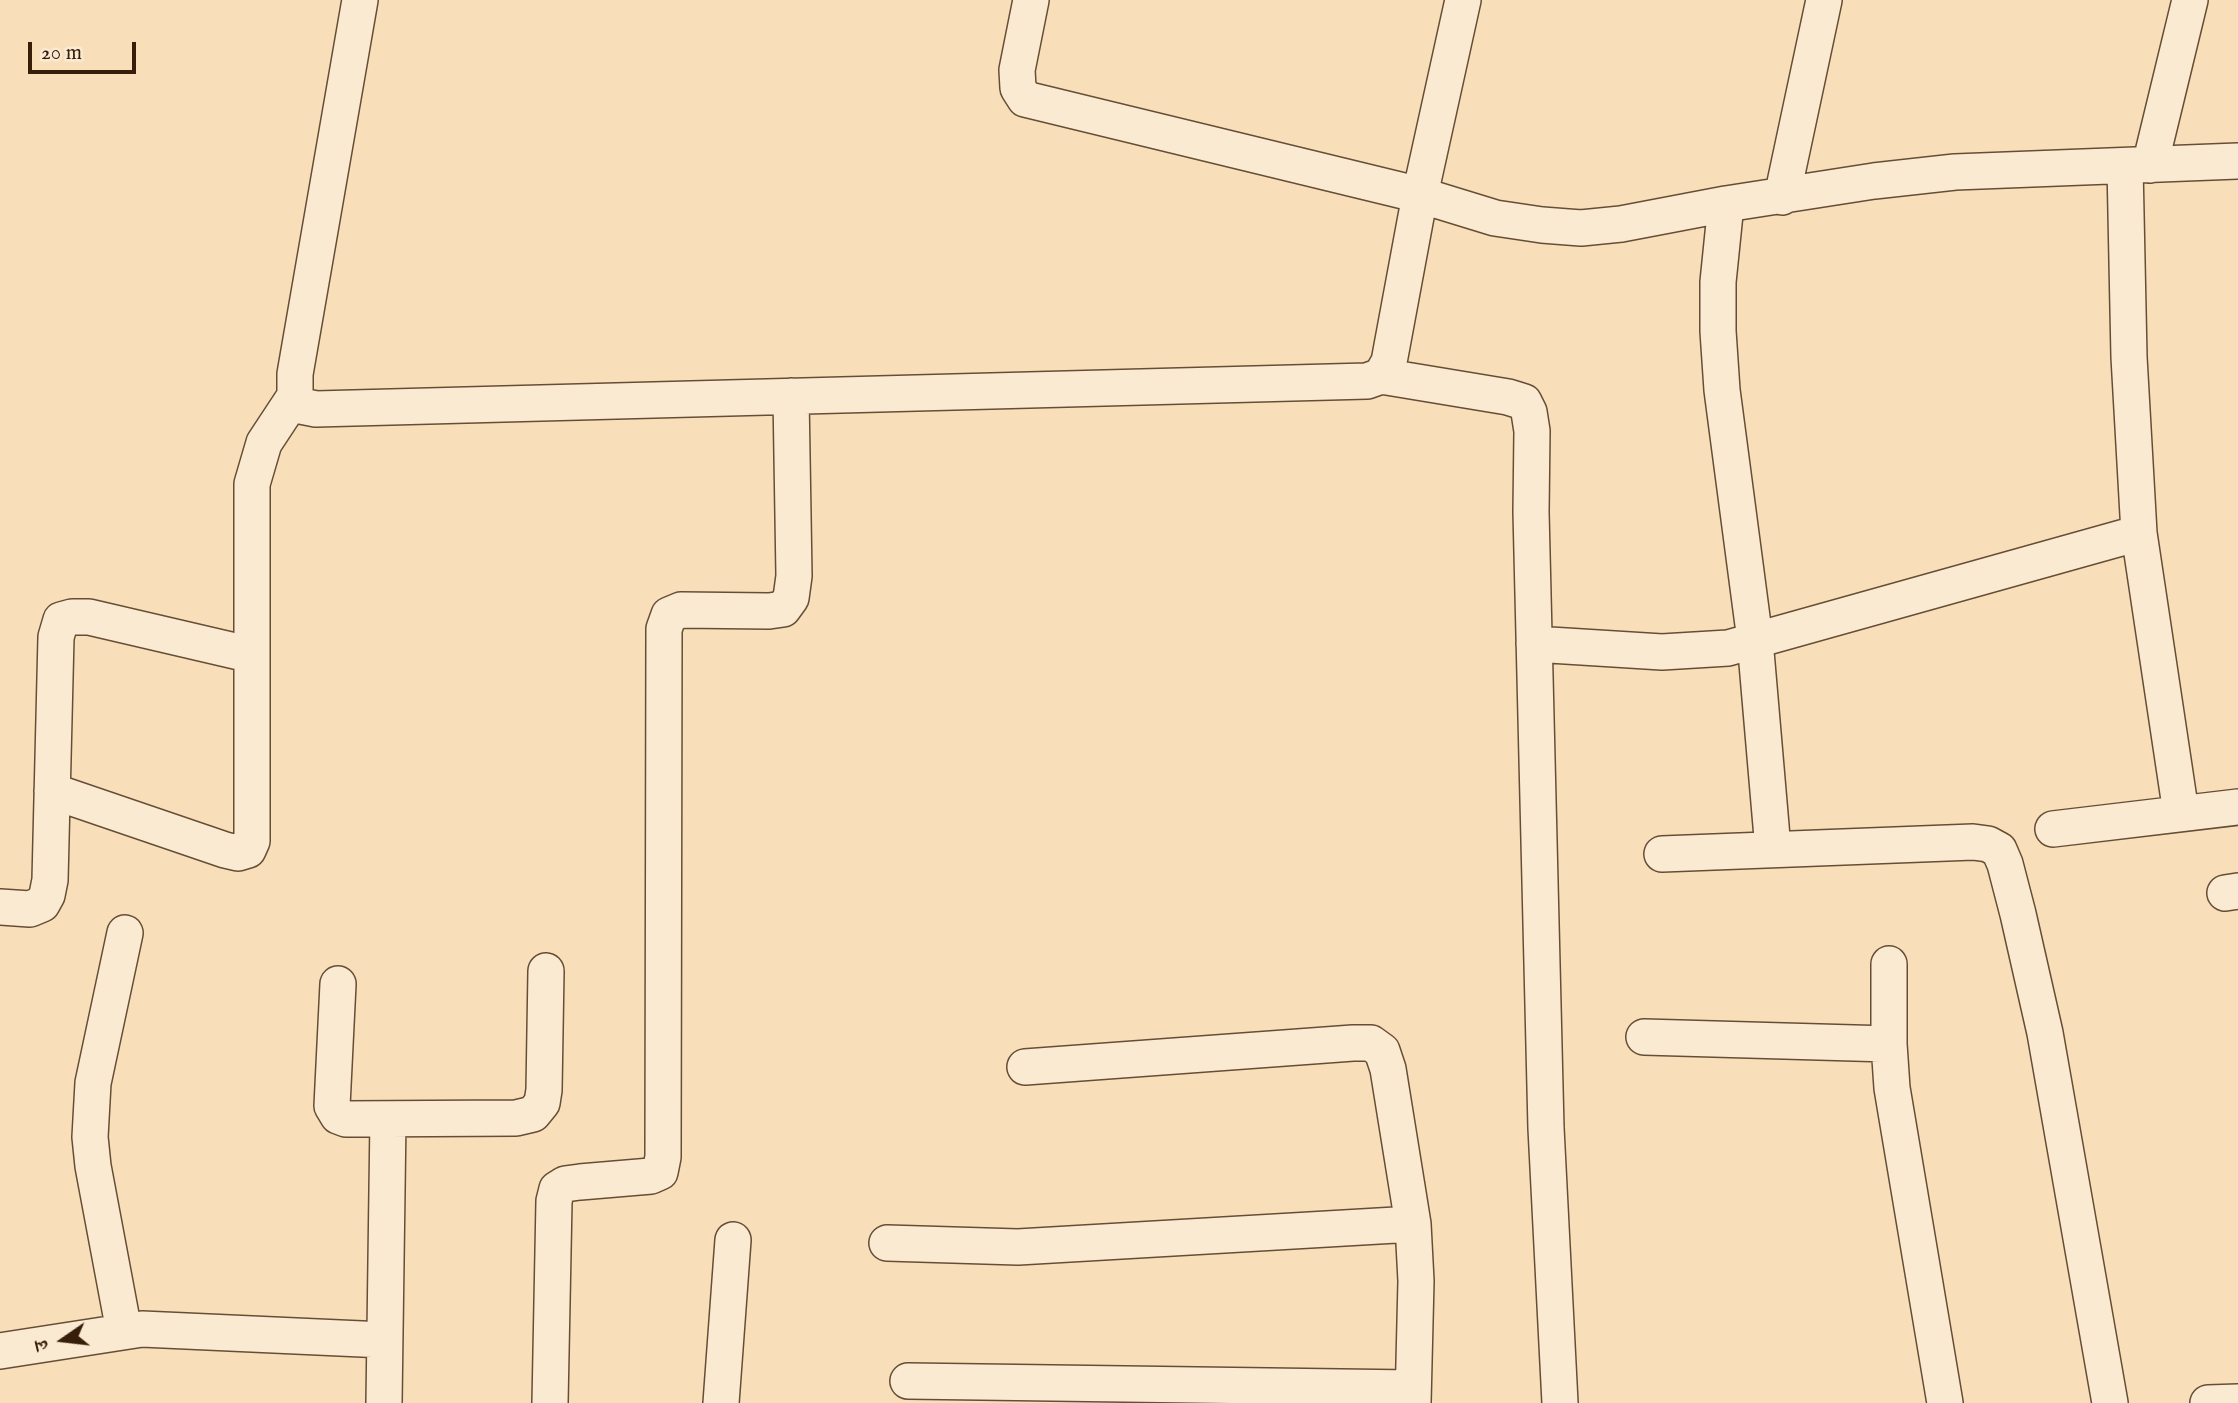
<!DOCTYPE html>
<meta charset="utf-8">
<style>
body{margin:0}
#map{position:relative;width:2238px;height:1403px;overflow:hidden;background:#f8dfb9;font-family:"IM FELL English","Noto Serif Devanagari",serif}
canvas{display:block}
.north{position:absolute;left:28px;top:1305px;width:70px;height:70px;-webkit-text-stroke:5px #faead2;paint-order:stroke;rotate:256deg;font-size:19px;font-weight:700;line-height:28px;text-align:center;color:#361e0b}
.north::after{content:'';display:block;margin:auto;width:24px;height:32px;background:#361e0b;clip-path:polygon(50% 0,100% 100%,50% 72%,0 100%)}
.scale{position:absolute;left:28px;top:42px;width:108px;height:32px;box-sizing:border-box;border:4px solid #361e0b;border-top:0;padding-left:9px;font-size:21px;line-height:24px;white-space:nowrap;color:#361e0b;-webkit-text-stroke:5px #faead2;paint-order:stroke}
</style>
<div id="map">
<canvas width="2238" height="1403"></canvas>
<div class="north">उ</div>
<div class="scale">20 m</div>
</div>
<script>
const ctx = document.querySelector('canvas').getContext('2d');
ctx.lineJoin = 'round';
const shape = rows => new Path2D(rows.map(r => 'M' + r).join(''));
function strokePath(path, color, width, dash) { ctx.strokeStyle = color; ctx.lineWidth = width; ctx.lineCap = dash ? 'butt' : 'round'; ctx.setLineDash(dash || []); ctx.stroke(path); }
const street = shape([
 [360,0,295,374,295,396,301,406,316,409,1367,381,1381,376,1389,362,1420,195,1463,0],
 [1031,0,1017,70,1018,88,1025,99,1420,195,1495,218,1542,225,1581,228,1621,224,1726,204,1874,181,1955,172,2238,161],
 [2150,165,2190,0],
 [2125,166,2129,357,2139,533,2181,813],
 [1782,197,1824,0],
 [1726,204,1718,282,1718,331,1722,390,1755,640,1773,849],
 [1381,376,1508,397,1524,402,1529,412,1532,431,1531,512,1546,1128,1560,1403],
 [1534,644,1662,652,1728,648,2139,533],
 [52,791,225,850,238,853,248,850,252,841,252,484,264,443,295,396],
 [2053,829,2238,807],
 [1662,854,1973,842,1988,844,1999,850,2005,864,2018,914,2045,1033,2110,1403],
 [2225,893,2238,891],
 [0,907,30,909,42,904,47,895,50,880,56,637,61,620,72,617,89,617,252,655],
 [1889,964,1889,1044,1892,1088,1945,1403],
 [338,984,332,1106,338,1116,346,1119,516,1118,533,1114,542,1103,544,1090,546,971],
 [1644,1037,1889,1044],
 [1025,1067,1353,1043,1371,1043,1382,1051,1388,1069,1413,1224,1416,1281,1413,1403],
 [887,1243,1018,1247,1413,1224],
 [124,1331,93,1166,90,1137,93,1083,125,933],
 [0,1351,142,1329,384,1340],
 [908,1381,1413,1388],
 [384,1403,388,1119],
 [550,1403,554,1201,557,1189,565,1184,580,1182,651,1176,660,1172,663,1157,664,629,669,615,681,610,769,611,783,609,791,598,794,576,791,396],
 [721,1403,733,1240],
 [2208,1403,2238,1402]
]);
strokePath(street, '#664e36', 38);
strokePath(street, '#faead2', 35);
</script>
